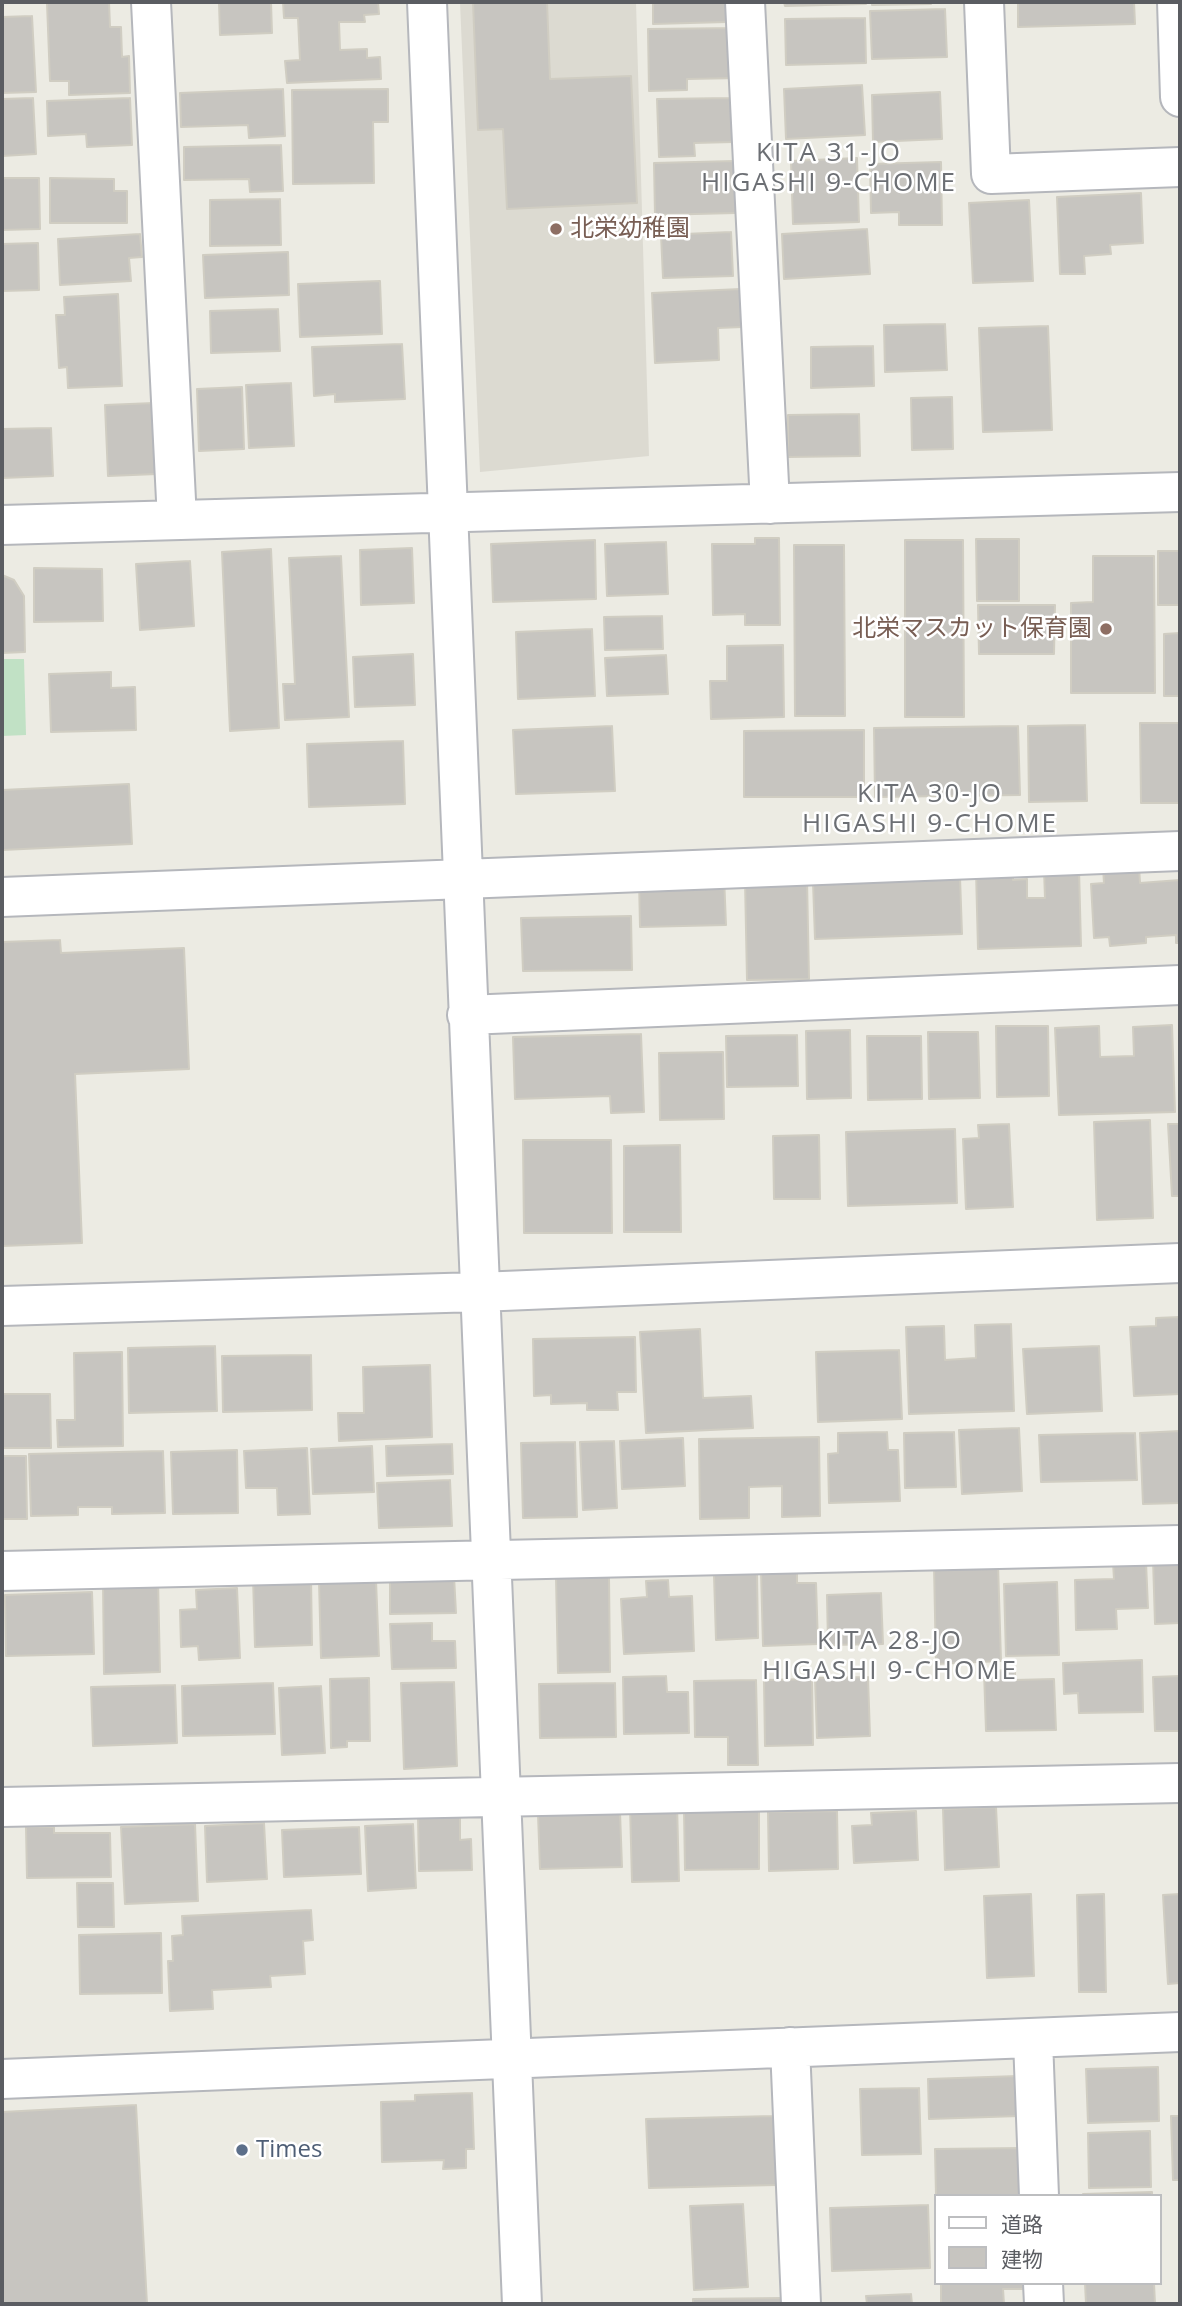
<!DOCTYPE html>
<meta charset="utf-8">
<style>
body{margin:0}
#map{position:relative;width:1182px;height:2306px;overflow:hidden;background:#ecebe3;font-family:"Open Sans","Noto Sans JP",sans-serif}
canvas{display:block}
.frame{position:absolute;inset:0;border:4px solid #5b5d62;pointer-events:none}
.legend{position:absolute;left:934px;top:2194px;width:228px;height:91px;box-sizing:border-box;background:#fff;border:2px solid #bdbec0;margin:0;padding:9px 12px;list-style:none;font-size:21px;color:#5b5d62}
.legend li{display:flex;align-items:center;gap:14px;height:35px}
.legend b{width:35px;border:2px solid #bdbec0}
</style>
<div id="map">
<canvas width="1182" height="2306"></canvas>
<div class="frame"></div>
<ul class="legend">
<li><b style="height:9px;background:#fff"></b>道路</li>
<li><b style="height:19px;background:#c7c5c0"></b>建物</li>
</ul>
</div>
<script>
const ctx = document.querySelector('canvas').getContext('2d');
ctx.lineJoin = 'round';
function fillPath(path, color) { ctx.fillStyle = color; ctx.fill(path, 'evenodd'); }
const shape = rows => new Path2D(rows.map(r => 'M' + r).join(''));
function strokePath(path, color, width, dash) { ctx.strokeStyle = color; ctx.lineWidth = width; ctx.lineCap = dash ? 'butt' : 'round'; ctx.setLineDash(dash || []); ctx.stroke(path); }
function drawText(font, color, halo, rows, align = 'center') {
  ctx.font = font + ' "Open Sans","Noto Sans JP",sans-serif'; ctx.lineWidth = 5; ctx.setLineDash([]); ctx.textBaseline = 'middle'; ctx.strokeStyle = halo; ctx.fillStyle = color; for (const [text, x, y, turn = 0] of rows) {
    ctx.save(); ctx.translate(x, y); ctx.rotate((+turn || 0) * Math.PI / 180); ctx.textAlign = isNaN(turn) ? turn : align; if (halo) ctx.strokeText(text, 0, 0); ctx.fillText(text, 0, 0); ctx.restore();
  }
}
fillPath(shape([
 [460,2,636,2,649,456,480,472]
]), '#dcdad1');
fillPath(shape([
 [2,659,24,659,26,735,2,736]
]), '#c1e1c5');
const building = shape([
 [109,2,110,27,121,27,122,57,129,56,130,93,69,95,69,81,50,81,47,3,109,2],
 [219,2,271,2,272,33,220,35,219,2],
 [283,2,378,2,379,14,364,15,365,22,339,22,340,50,367,49,367,58,380,57,381,79,287,83,285,61,300,60,298,18,284,18,283,2],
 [473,2,547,2,550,79,631,76,637,203,507,209,503,129,478,130,473,2],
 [653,2,727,2,727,22,653,24,653,2],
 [784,2,866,2,866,4,785,6,784,2],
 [872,2,931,2,931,4,872,5,872,2],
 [1018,2,1134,2,1135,24,1018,27,1018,2],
 [945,9,947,57,872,59,870,11,945,9],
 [32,16,36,92,2,93,2,17,32,16],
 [865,18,866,63,786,65,785,19,865,18],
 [739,28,740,78,687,79,687,90,649,91,648,29,739,28],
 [862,85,865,135,786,139,784,89,862,85],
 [283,89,285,136,249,138,248,125,181,127,180,93,283,89],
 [388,89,388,122,373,122,374,183,293,184,292,90,388,89],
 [940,92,942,139,873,142,872,95,940,92],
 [33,98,36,154,2,156,2,99,33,98],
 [130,98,132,145,87,147,86,134,48,136,47,101,130,98],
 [732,98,733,142,694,143,695,156,659,157,657,99,732,98],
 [281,145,283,191,250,192,249,179,184,180,184,147,281,145],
 [857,158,859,222,793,224,791,161,857,158],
 [735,161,736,213,655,215,654,163,735,161],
 [941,162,942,225,899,225,899,212,871,213,870,164,941,162],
 [2,178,39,178,40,229,2,230,2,178],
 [50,178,114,179,114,191,127,191,127,223,50,223,50,178],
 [1141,193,1143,243,1110,245,1111,254,1084,256,1085,274,1060,274,1057,197,1141,193],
 [280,199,281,245,210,246,210,200,280,199],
 [1029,200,1033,281,973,283,969,203,1029,200],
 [867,229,870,274,784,279,782,234,867,229],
 [731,232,733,276,663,278,661,235,731,232],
 [140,234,142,257,129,258,131,281,60,285,58,239,140,234],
 [38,243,39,290,2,291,2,244,38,243],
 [288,252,289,295,205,298,203,255,288,252],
 [380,281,382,334,300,337,298,284,380,281],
 [741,289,742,327,718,328,719,360,655,363,652,293,741,289],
 [118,294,122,386,68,388,67,367,59,368,56,315,65,315,64,297,118,294],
 [278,309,280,351,211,353,210,311,278,309],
 [945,324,947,370,885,372,884,325,945,324],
 [1048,326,1052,430,983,432,979,328,1048,326],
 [402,344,405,399,335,402,335,394,314,396,312,347,402,344],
 [873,346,874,386,811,388,811,347,873,346],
 [291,383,294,446,249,448,246,385,291,383],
 [242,387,244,449,199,451,197,389,242,387],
 [952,397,953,449,912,450,911,398,952,397],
 [154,403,157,474,108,476,105,405,154,403],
 [859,414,860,456,788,457,788,415,859,414],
 [51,428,53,476,2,478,2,429,51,428],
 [755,538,779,538,780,625,745,625,745,614,713,615,712,544,755,544,755,538],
 [976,539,1019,539,1019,601,977,601,976,539],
 [595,540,596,599,493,602,491,544,595,540],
 [905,540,963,540,964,717,905,717,905,540],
 [666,542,668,594,607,596,605,544,666,542],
 [794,545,844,545,845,716,795,716,794,545],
 [412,548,414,603,361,605,360,550,412,548],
 [271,549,279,728,230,731,222,552,271,549],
 [1158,551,1180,551,1180,605,1158,605,1158,551],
 [341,556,349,717,285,720,283,684,295,684,289,558,341,556],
 [1093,556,1154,556,1155,693,1071,693,1071,603,1093,602,1093,556],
 [190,561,194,626,140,630,136,564,190,561],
 [34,568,102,569,103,621,34,622,34,568],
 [2,575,14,580,24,596,25,652,2,653,2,575],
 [978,605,1055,605,1054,654,979,654,978,605],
 [662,616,663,649,605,650,604,617,662,616],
 [592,629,595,696,518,699,516,632,592,629],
 [1180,633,1180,696,1164,696,1164,634,1180,633],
 [783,645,784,717,711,719,710,681,727,681,727,646,783,645],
 [413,654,415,705,355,707,353,657,413,654],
 [666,655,668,694,607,696,605,658,666,655],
 [111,672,111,688,135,687,136,730,51,732,49,674,111,672],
 [1140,723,1180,723,1180,803,1141,803,1140,723],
 [1085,725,1087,801,1029,802,1028,726,1085,725],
 [612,726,615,791,516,794,513,730,612,726],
 [1018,726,1020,795,875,797,874,728,1018,726],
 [864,730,864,797,744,797,744,731,864,730],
 [403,741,405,804,309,807,307,744,403,741],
 [129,784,132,844,2,850,2,790,129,784],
 [1139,866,1140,883,1180,880,1180,943,1176,943,1176,935,1146,937,1146,943,1110,946,1109,937,1094,938,1091,884,1104,883,1103,868,1139,866],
 [1079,869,1081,946,978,949,976,871,1013,870,1013,880,1027,879,1027,898,1045,898,1044,870,1079,869],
 [724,876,726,925,640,927,639,879,724,876],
 [960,877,962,934,815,939,813,882,960,877],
 [807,879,809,979,747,980,745,880,807,879],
 [631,916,632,970,523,971,521,918,631,916],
 [60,940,61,953,184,948,189,1069,75,1074,82,1243,2,1246,2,942,60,940],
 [1172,1025,1175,1112,1059,1115,1055,1028,1099,1026,1100,1057,1134,1056,1133,1027,1172,1025],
 [996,1026,1048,1026,1049,1096,997,1097,996,1026],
 [850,1030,851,1098,807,1099,806,1031,850,1030],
 [928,1032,978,1032,980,1098,929,1099,928,1032],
 [641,1034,644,1112,611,1113,610,1096,515,1099,513,1037,641,1034],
 [797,1035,798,1086,727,1087,726,1036,797,1035],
 [867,1036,921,1036,922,1099,868,1100,867,1036],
 [723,1052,724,1119,660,1120,659,1053,723,1052],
 [1150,1120,1153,1218,1097,1220,1094,1122,1150,1120],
 [1009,1124,1013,1207,966,1209,963,1139,979,1138,978,1125,1009,1124],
 [1168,1124,1180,1124,1180,1196,1172,1196,1168,1124],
 [955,1129,957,1203,848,1206,846,1132,955,1129],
 [819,1135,820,1199,774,1199,773,1136,819,1135],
 [523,1140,611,1140,612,1233,524,1233,523,1140],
 [680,1145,681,1232,624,1232,624,1146,680,1145],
 [1180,1317,1180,1394,1134,1396,1130,1327,1156,1326,1156,1318,1180,1317],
 [1011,1324,1014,1411,909,1414,906,1327,944,1326,945,1360,976,1358,975,1325,1011,1324],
 [700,1329,703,1398,751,1396,753,1428,646,1433,640,1332,700,1329],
 [635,1337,636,1392,617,1392,618,1410,587,1410,587,1403,551,1404,551,1395,534,1396,533,1339,635,1337],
 [215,1346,217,1411,129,1413,128,1348,215,1346],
 [1099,1346,1102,1411,1027,1414,1023,1349,1099,1346],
 [899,1350,902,1419,818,1422,816,1352,899,1350],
 [122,1352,123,1446,58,1447,57,1420,75,1420,74,1353,122,1352],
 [311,1355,312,1410,223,1412,222,1356,311,1355],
 [430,1365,432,1437,339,1441,338,1413,364,1413,363,1367,430,1365],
 [2,1394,50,1394,51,1448,2,1448,2,1394],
 [1019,1428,1022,1491,962,1494,959,1430,1019,1428],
 [1180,1431,1180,1503,1143,1504,1140,1433,1180,1431],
 [887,1432,888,1450,898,1450,900,1501,829,1503,828,1454,838,1453,838,1433,887,1432],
 [954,1432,956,1487,905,1488,904,1433,954,1432],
 [1135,1433,1137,1480,1041,1482,1039,1435,1135,1433],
 [819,1437,820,1516,782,1517,782,1486,749,1487,749,1518,700,1519,699,1439,819,1437],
 [683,1438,685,1486,622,1489,620,1441,683,1438],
 [614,1441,617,1508,583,1510,580,1442,614,1441],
 [575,1442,577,1517,523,1518,521,1443,575,1442],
 [452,1444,453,1474,387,1476,386,1446,452,1444],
 [372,1446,374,1492,313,1494,311,1449,372,1446],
 [307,1448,310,1514,278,1515,277,1488,246,1488,244,1451,307,1448],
 [237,1450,238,1513,173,1514,171,1452,237,1450],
 [163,1451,165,1513,112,1514,112,1507,78,1507,78,1515,31,1516,29,1454,163,1451],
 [2,1456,26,1456,27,1519,2,1519,2,1456],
 [450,1480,452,1526,379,1528,377,1483,450,1480],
 [1153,1559,1180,1559,1180,1623,1155,1624,1153,1559],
 [1146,1562,1148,1608,1116,1609,1117,1629,1076,1630,1075,1580,1114,1579,1113,1563,1146,1562],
 [998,1564,1001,1661,936,1664,934,1566,998,1564],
 [797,1570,797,1583,816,1583,818,1644,763,1646,761,1571,797,1570],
 [757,1574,758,1638,716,1640,714,1575,757,1574],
 [311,1576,312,1645,255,1647,253,1577,311,1576],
 [454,1576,456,1613,390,1614,390,1577,454,1576],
 [609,1576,610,1672,558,1673,556,1577,609,1576],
 [158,1579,160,1672,104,1674,103,1580,158,1579],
 [376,1580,379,1656,321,1658,319,1581,376,1580],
 [668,1580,669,1597,692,1596,694,1651,624,1654,621,1599,647,1597,646,1581,668,1580],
 [1057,1582,1059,1655,1006,1656,1004,1584,1057,1582],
 [237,1588,240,1658,199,1660,198,1646,181,1647,180,1610,197,1609,196,1590,237,1588],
 [92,1592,94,1654,6,1656,5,1595,92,1592],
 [881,1593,883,1644,828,1645,827,1595,881,1593],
 [432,1623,432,1641,455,1641,456,1668,392,1669,390,1624,432,1623],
 [1142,1660,1143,1712,1079,1713,1078,1693,1064,1694,1063,1663,1142,1660],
 [1015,1670,1015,1680,1054,1679,1056,1730,986,1731,984,1671,1015,1670],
 [666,1676,667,1692,688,1692,689,1733,624,1734,623,1677,666,1676],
 [1180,1676,1180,1731,1155,1731,1153,1677,1180,1676],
 [868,1677,870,1736,817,1738,815,1678,868,1677],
 [369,1678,370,1741,347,1741,347,1747,331,1748,330,1679,369,1678],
 [812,1679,813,1745,765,1746,764,1680,812,1679],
 [756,1680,758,1765,728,1765,728,1737,695,1737,694,1681,756,1680],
 [454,1682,457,1766,404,1769,401,1683,454,1682],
 [273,1683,275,1734,183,1736,182,1686,273,1683],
 [615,1683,616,1737,540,1738,539,1684,615,1683],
 [175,1685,177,1743,93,1746,91,1687,175,1685],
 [321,1686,325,1753,282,1755,279,1688,321,1686],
 [677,1804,679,1881,632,1882,630,1806,677,1804],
 [996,1807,999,1867,945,1870,943,1809,996,1807],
 [684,1810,759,1810,759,1869,685,1870,684,1810],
 [837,1811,838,1869,769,1871,768,1812,837,1811],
 [916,1811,918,1860,854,1863,852,1826,872,1825,871,1813,916,1811],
 [620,1812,622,1867,540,1869,538,1814,620,1812],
 [418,1816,460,1816,460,1840,471,1839,472,1870,419,1871,418,1816],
 [264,1823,267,1879,207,1882,205,1826,264,1823],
 [195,1824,198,1901,125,1904,121,1827,195,1824],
 [413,1824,416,1888,368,1891,365,1826,413,1824],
 [26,1827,54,1827,54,1833,110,1833,111,1877,27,1878,26,1827],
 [359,1827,361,1874,284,1877,282,1830,359,1827],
 [77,1883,113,1883,114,1927,78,1927,77,1883],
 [1031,1894,1034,1976,987,1978,984,1896,1031,1894],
 [1104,1894,1106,1992,1079,1992,1077,1895,1104,1894],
 [1180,1894,1180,1983,1168,1984,1163,1895,1180,1894],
 [311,1910,313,1940,303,1941,305,1974,270,1976,271,1987,212,1990,213,2009,170,2011,168,1961,173,1961,172,1936,183,1935,182,1916,311,1910],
 [161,1933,162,1993,80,1994,79,1935,161,1933],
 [1158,2067,1159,2121,1088,2123,1086,2069,1158,2067],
 [1018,2076,1019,2116,929,2119,928,2079,1018,2076],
 [919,2088,921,2154,862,2155,860,2089,919,2088],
 [472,2093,474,2149,466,2149,466,2168,443,2169,444,2160,382,2162,381,2102,415,2101,415,2095,472,2093],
 [136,2105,147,2304,2,2304,2,2112,136,2105],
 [774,2116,776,2185,649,2188,646,2119,774,2116],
 [1171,2116,1180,2116,1180,2180,1173,2180,1171,2116],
 [1150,2131,1151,2187,1089,2188,1088,2133,1150,2131],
 [1025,2148,1025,2195,936,2196,935,2149,1025,2148],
 [1152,2192,1152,2196,1083,2196,1083,2194,1152,2192],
 [743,2204,748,2287,694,2290,690,2206,743,2204],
 [928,2205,930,2268,832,2271,830,2208,928,2205],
 [941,2283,1023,2283,1023,2289,1003,2289,1004,2304,941,2304,941,2283],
 [1085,2283,1154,2283,1155,2304,1086,2304,1085,2283],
 [911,2294,912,2304,867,2304,866,2296,911,2294],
 [784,2298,784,2304,693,2304,693,2299,784,2298]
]);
fillPath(building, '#c7c5c0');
strokePath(building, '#d0cdc2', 2);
const minor = shape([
 [151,2,177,520],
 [427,2,522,2304],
 [745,2,770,504],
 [984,2,991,174,1180,167],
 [1177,2,1180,97],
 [2,525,1180,492],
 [2,897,1180,851],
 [467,1015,1180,985],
 [2,1306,479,1292,1180,1263],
 [2,1571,1180,1545],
 [2,1807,1180,1783],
 [1033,2040,1039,2196],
 [790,2047,801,2304],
 [2,2079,1180,2032],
 [1043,2283,1044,2304]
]);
strokePath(minor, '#b5b7bc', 42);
strokePath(minor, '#fff', 38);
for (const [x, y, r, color] of [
 [556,229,7,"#8d6e63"],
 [1106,629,7,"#8d6e63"],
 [242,2150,7,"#5c6f8a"]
]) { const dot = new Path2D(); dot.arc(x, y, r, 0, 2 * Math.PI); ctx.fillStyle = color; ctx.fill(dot); strokePath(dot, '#fff', 2.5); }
drawText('24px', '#785e54', '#fff', [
 ["北栄幼稚園",570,229],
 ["北栄マスカット保育園",1092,629,"right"]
], 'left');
drawText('24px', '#4e5e75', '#fff', [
 ["Times",256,2150]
], 'left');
ctx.letterSpacing = '2px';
drawText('26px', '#6c6f74', '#fff', [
 ["KITA 31-JO",829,154],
 ["HIGASHI 9-CHOME",829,184],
 ["KITA 30-JO",930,795],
 ["HIGASHI 9-CHOME",930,825],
 ["KITA 28-JO",890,1642],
 ["HIGASHI 9-CHOME",890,1672]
]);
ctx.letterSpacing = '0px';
</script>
